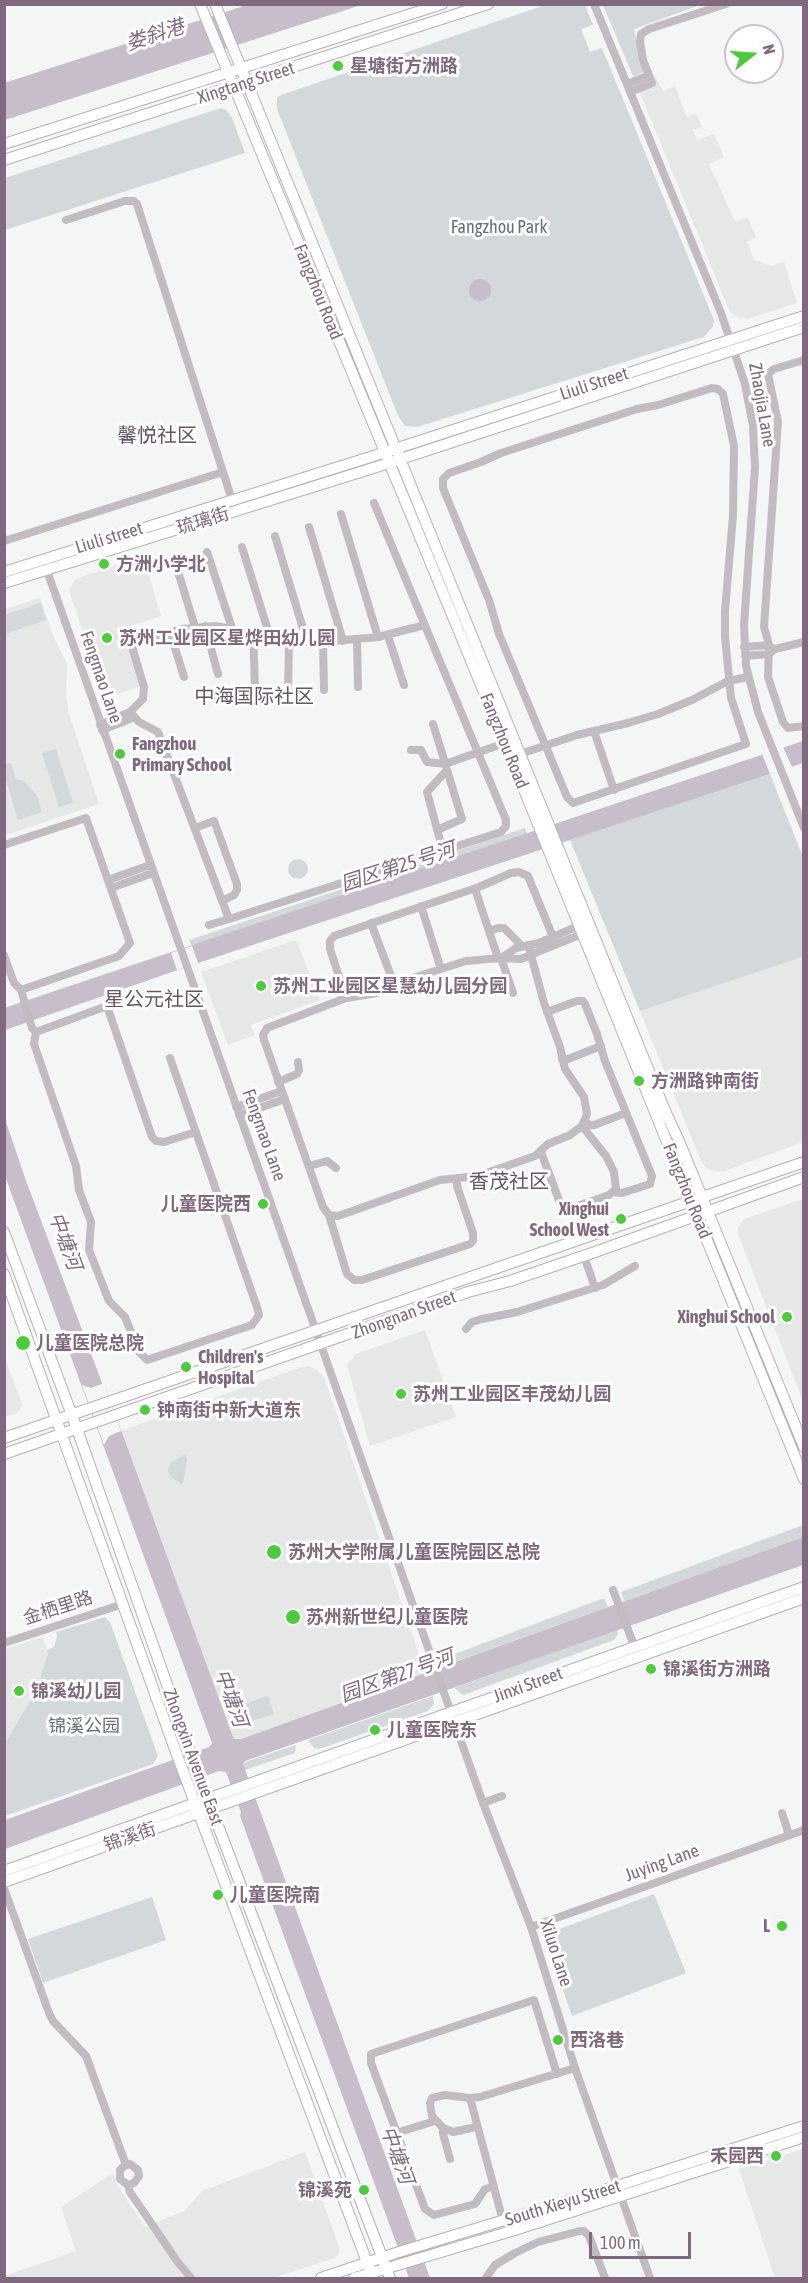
<!DOCTYPE html>
<meta charset="utf-8">
<style>
body{margin:0}
#map{position:relative;width:808px;height:2283px;overflow:hidden;background:#f3f6f5;font-family:"Asap Condensed",sans-serif}
canvas{display:block}
.frame{position:absolute;inset:0;border:6px solid #80697e;pointer-events:none}
.north{position:absolute;left:724px;top:24px;width:60px;height:60px;box-sizing:border-box;background:#fff;border:2px solid #ccc3cb;border-radius:50%;rotate:73deg;font-size:16px;font-weight:700;line-height:24px;text-align:center;color:#80697e}
.north::after{content:'';display:block;margin:auto;width:21px;height:27px;background:#4ccc3d;clip-path:polygon(50% 0,100% 100%,50% 72%,0 100%)}
.scale{position:absolute;left:589px;top:2232px;width:102px;height:27px;box-sizing:border-box;border:3px solid #80697e;border-top:0;padding-left:8px;font-size:18px;line-height:21px;white-space:nowrap;color:#80697e;-webkit-text-stroke:4px #fff;paint-order:stroke}
</style>
<div id="map">
<canvas width="808" height="2283"></canvas>
<div class="frame"></div>
<div class="north">N</div>
<div class="scale">100 m</div>
</div>
<script>
const ctx = document.querySelector('canvas').getContext('2d');
ctx.lineJoin = 'round';
function fillPath(path, color) { ctx.fillStyle = color; ctx.fill(path, 'evenodd'); }
const shape = rows => new Path2D(rows.map(r => 'M' + r).join(''));
function strokePath(path, color, width, dash) { ctx.strokeStyle = color; ctx.lineWidth = width; ctx.lineCap = dash ? 'butt' : 'round'; ctx.setLineDash(dash || []); ctx.stroke(path); }
function drawText(font, color, halo, rows, align = 'center') {
  ctx.font = font + ' "Asap Condensed","Noto Sans SC",sans-serif'; ctx.lineWidth = 6; ctx.setLineDash([]); ctx.textBaseline = 'middle'; ctx.strokeStyle = halo; ctx.fillStyle = color; for (const [text, x, y, turn = 0] of rows) {
    ctx.save(); ctx.translate(x, y); ctx.rotate((+turn || 0) * Math.PI / 180); ctx.textAlign = isNaN(turn) ? turn : align; if (halo) ctx.strokeText(text, 0, 0); ctx.fillText(text, 0, 0); ctx.restore();
  }
}
fillPath(shape([
 [651,69,663,91,675,86,687,117,696,113,702,127,693,130,697,140,714,134,724,157,709,164,735,222,748,217,756,238,747,241,754,260,771,266,784,262,797,303,748,319,739,318,730,312,633,76],
 [133,557,135,562,144,559,161,616,124,628,143,685,103,699,89,649,69,591,75,579,120,564],
 [40,598,54,638,67,664,66,691,68,711,99,804,5,835,4,610],
 [296,940,320,1000,251,1025,255,1035,228,1045,201,972],
 [803,957,803,1142,722,1172,710,1170,705,1167,701,1161,640,1011],
 [803,1199,804,1199,803,1401,738,1234,738,1228,744,1219],
 [425,1330,456,1417,370,1446,347,1365,356,1354],
 [4,1356,23,1406,17,1413,5,1417],
 [309,1366,317,1370,324,1377,425,1672,241,1739,235,1739,233,1737,120,1431,302,1367],
 [42,1637,49,1654,40,1679,29,1703,5,1743,5,1649],
 [803,2149,803,2278,775,2278,739,2169],
 [305,2152,339,2247,339,2253,334,2258,274,2278,5,2278,4,2276,76,2251,61,2207,113,2173,119,2188,145,2227,184,2211,202,2191]
]), '#e6e7e7');
fillPath(shape([
 [545,5,585,5,593,25,581,29,590,52,602,48,714,320,713,326,704,337,417,427,405,426,398,416,277,109,277,98,281,95],
 [603,5,700,5,634,29,643,72,633,76],
 [221,108,226,110,232,118,245,153,5,230,5,178],
 [41,603,46,620,5,634,5,615],
 [56,749,73,803,59,807,42,753],
 [11,763,16,779,24,781,37,796,42,812,18,820,5,777,5,765],
 [770,774,803,857,803,957,640,1011,570,840],
 [525,828,527,834,192,946,189,940],
 '288 869a10 10 0 1 1 20 0a10 10 0 1 1-20 0Z',
 [186,1454,187,1460,183,1483,181,1484,170,1476,168,1469,171,1462],
 [803,1525,803,1537,624,1601,621,1592],
 [604,1598,608,1607,446,1665,444,1658],
 [105,1617,110,1622,158,1756,153,1764,5,1816,5,1743,29,1703,40,1679,48,1654,47,1650,54,1647,57,1636,56,1632],
 [617,1630,618,1634,614,1640,463,1695,454,1688],
 [268,1696,274,1714,245,1723,239,1706],
 [433,1696,434,1704,428,1711,319,1749,314,1748,308,1740],
 [296,1745,295,1753,245,1770,243,1764,245,1762],
 [654,1894,686,1973,572,2016,547,1944,549,1933],
 [152,1897,166,1940,43,1983,28,1939]
]), '#d3d8da');
fillPath(shape([
 [247,5,361,5,5,120,4,83],
 '469 290a11 11 0 1 1 22 0a11 11 0 1 1-22 0Z',
 [803,741,803,763,198,963,5,1030,4,1008],
 [4,1116,25,1178,102,1383,105,1386,233,1737,235,1739,241,1739,803,1537,803,1565,245,1761,243,1764,430,2278,409,2278,240,1816,241,1812,226,1772,219,1771,5,1849,5,1820,209,1747,212,1743,5,1176]
]), '#c8bdca');
fillPath(shape([
 [783,747,792,767,770,774,762,754],
 [192,946,198,963,177,970,171,953],
 [104,1383,121,1431,109,1436,104,1445,82,1385,91,1388]
]), '#f3f6f5');
const major = shape([
 [200,4,505,743,804,1479],
 [215,4,666,1113,679,1141,804,1447],
 [4,144,442,4],
 [4,160,488,4],
 [4,572,364,459,804,316],
 [4,583,367,470,804,327],
 [4,1232,77,1429,201,1781,390,2278],
 [4,1274,177,1755,373,2278],
 [4,1438,804,1162],
 [4,1454,468,1292,510,1281,595,1252,804,1177],
 [4,1871,804,1587],
 [4,1882,804,1598],
 [321,2278,399,2252,617,2186,804,2126],
 [354,2278,518,2229,804,2137]
]);
strokePath(major, '#b7b0b6', 12);
strokePath(shape([
 [594,4,721,313,745,384,753,426,755,467,744,625,746,666,758,712,804,828],
 [627,84,648,76],
 [630,92,652,83,643,60,640,42,641,34,649,29,726,4],
 [66,220,125,201,134,201,137,204,232,500],
 [804,360,774,369,768,374,778,422,764,627,769,645,768,677,783,722,788,728,804,726],
 [712,388,718,389,723,394,734,446,733,515,725,611,725,637,731,698,746,744,573,803,567,797,499,634,489,600,443,488,443,479,449,473,481,462,501,453,637,409,658,405,712,388],
 [341,514,378,637],
 [309,527,343,641],
 [275,536,307,642],
 [4,541,223,472],
 [242,547,270,637],
 [207,552,232,628],
 [175,562,195,627],
 [45,565,483,1803,531,1927,575,2068,650,2278],
 [205,626,218,674],
 [170,632,184,677],
 [253,633,255,687],
 [388,636,404,685],
 [357,640,358,687],
 [323,642,324,690],
 [744,647,769,645,772,648],
 [745,656,769,654,775,649,804,642],
 [288,692,289,641],
 [130,712,139,722,158,732,229,919,501,832,506,826,506,820,374,503],
 [433,724,446,766],
 [100,725,130,712,143,699,144,687,133,650,135,644,140,641,182,629,216,626,289,641,323,642,378,637,425,625],
 [102,730,130,719],
 [594,731,614,790],
 [411,750,421,750,427,762,445,764,505,743],
 [520,754,577,735,628,723,658,714,692,700,728,681,748,677],
 [195,828,214,821,237,884,237,890,234,895,222,901],
 [437,830,462,819,447,770,427,792,443,851],
 [4,845,86,818,130,943,119,956,21,990,14,983,4,955],
 [108,880,150,865],
 [111,888,153,873],
 [475,889,498,958],
 [421,906,441,969],
 [371,923,394,984],
 [209,925,229,919],
 [489,931,498,928,504,928,522,946],
 [528,945,531,955,544,1003,560,1047,565,1069,584,1097,587,1114,582,1126,570,1135,548,1144,535,1156,478,1176,440,1180,338,1216,329,1215,323,1207,264,1040,263,1035,267,1028,346,998,377,993,400,982,466,961,501,958,521,959,531,955,535,953,582,934],
 [501,958,516,948,539,943,578,926],
 [501,958,513,993],
 [21,990,32,1028,36,1032],
 [346,998,330,949,330,941,334,936,479,887,511,873,519,872,528,876,553,937],
 [547,1012,577,1001,583,1001,585,1004,597,1034,605,1061,652,1176,650,1184,622,1193,614,1192],
 [170,1058,258,1310,259,1315,252,1325,147,1360,139,1352,125,1317,109,1301,89,1250,91,1222,79,1190,76,1166,34,1044,36,1032,107,1006,152,1137,156,1141,164,1142,196,1132],
 [562,1059,568,1059,601,1046],
 [278,1082,297,1074,299,1070,298,1062],
 [236,1107,282,1091],
 [239,1115,285,1099],
 [585,1121,589,1125,594,1125,626,1113],
 [541,1152,563,1211,609,1195,616,1189,614,1172,606,1156,582,1126],
 [309,1166,327,1161,336,1168],
 [329,1215,347,1274,354,1280,362,1280,470,1244,473,1241,473,1233,457,1186,457,1178],
 [584,1256,595,1288],
 [466,1329,472,1322,482,1319,517,1312,603,1285,635,1266],
 [613,1590,636,1651],
 [4,1643,123,1604],
 [483,1803,502,1796],
 [782,1813,789,1835],
 [4,1888,49,2013,53,2021,86,2056,126,2165],
 [531,1927,804,1830],
 [470,2098,503,2221],
 [476,2127,453,2132,443,2128,432,2116,430,2103,432,2098,445,2095,470,2098,480,2097,575,2068],
 [443,2128,443,2134,450,2159],
 [396,2133,435,2121],
 [128,2185,134,2183,139,2176,138,2170,130,2164,124,2166,120,2170,120,2179,128,2185,130,2192,177,2261,191,2278],
 [492,2187,485,2189,475,2204,434,2215,425,2209,371,2063,371,2054,534,2000,557,2074],
 [486,2278,495,2265,515,2253,538,2242,580,2231,584,2231,589,2236,605,2278]
]), '#c2bcc2', 8);
strokePath(major, '#fff', 10);
for (const [x, y, r, color] of [
 [338,66,6,"#4ccc3d"],
 [104,564,6,"#4ccc3d"],
 [107,638,6,"#4ccc3d"],
 [120,754,6,"#4ccc3d"],
 [261,986,6,"#4ccc3d"],
 [639,1081,6,"#4ccc3d"],
 [263,1204,6,"#4ccc3d"],
 [621,1219,6,"#4ccc3d"],
 [787,1317,6,"#4ccc3d"],
 [23,1343,8,"#4ccc3d"],
 [186,1367,6,"#4ccc3d"],
 [401,1394,6,"#4ccc3d"],
 [145,1410,6,"#4ccc3d"],
 [274,1552,8,"#4ccc3d"],
 [293,1617,8,"#4ccc3d"],
 [651,1669,6,"#4ccc3d"],
 [19,1691,6,"#4ccc3d"],
 [375,1730,6,"#4ccc3d"],
 [218,1895,6,"#4ccc3d"],
 [782,1926,6,"#4ccc3d"],
 [558,2040,6,"#4ccc3d"],
 [776,2156,6,"#4ccc3d"],
 [364,2190,6,"#4ccc3d"]
]) { const dot = new Path2D(); dot.arc(x, y, r, 0, 2 * Math.PI); ctx.fillStyle = color; ctx.fill(dot); strokePath(dot, '#fff', 2); }
drawText('bold 18px', '#80697e', '#fff', [
 ["星塘街方洲路",350,66],
 ["方洲小学北",116,564],
 ["苏州工业园区星烨田幼儿园",119,638],
 ["Fangzhou",132,744],
 ["Primary School",132,765],
 ["苏州工业园区星慧幼儿园分园",273,986],
 ["方洲路钟南街",651,1081],
 ["儿童医院西",251,1204,"right"],
 ["Xinghui",609,1209,"right"],
 ["School West",609,1230,"right"],
 ["Xinghui School",775,1317,"right"],
 ["儿童医院总院",36,1343],
 ["Children's",198,1357],
 ["Hospital",198,1378],
 ["苏州工业园区丰茂幼儿园",413,1394],
 ["钟南街中新大道东",157,1410],
 ["苏州大学附属儿童医院园区总院",288,1552],
 ["苏州新世纪儿童医院",306,1617],
 ["锦溪街方洲路",663,1669],
 ["锦溪幼儿园",31,1691],
 ["儿童医院东",387,1730],
 ["儿童医院南",230,1895],
 ["L",770,1926,"right"],
 ["西洛巷",570,2040],
 ["禾园西",764,2156,"right"],
 ["锦溪苑",352,2190,"right"]
], 'left');
drawText('18px', '#80697e', '#fff', [
 ["Xingtang Street",246,83,-18],
 ["Fangzhou Road",318,292,68],
 ["Liuli Street",594,384,-18],
 ["Zhaojia Lane",762,405,80],
 ["琉璃街",203,521,-17],
 ["Liuli street",109,538,-17],
 ["Fengmao Lane",101,677,71],
 ["Fangzhou Road",504,741,68],
 ["Fengmao Lane",264,1135,70],
 ["Fangzhou Road",687,1191,68],
 ["Zhongnan Street",404,1315,-20],
 ["金栖里路",58,1608,-18],
 ["Jinxi Street",528,1685,-20],
 ["Zhongxin Avenue East",193,1757,70],
 ["锦溪街",130,1837,-19],
 ["Juying Lane",662,1863,-20],
 ["Xiluo Lane",556,1953,72],
 ["South Xieyu Street",563,2203,-17]
]);
drawText('18px', '#677078', '#fff', [
 ["Fangzhou Park",499,227],
 ["锦溪公园",84,1726]
]);
drawText('italic 20px', '#826a84', '#fff', [
 ["娄斜港",155,35,-18],
 ["园区第25号河",398,867,-18],
 ["中塘河",65,1241,70],
 ["园区第27号河",397,1676,-20],
 ["中塘河",231,1698,70],
 ["中塘河",397,2155,70]
]);
drawText('20px', '#665665', '#fff', [
 ["馨悦社区",157,436],
 ["中海国际社区",254,697],
 ["星公元社区",154,1000],
 ["香茂社区",509,1182]
]);
</script>
